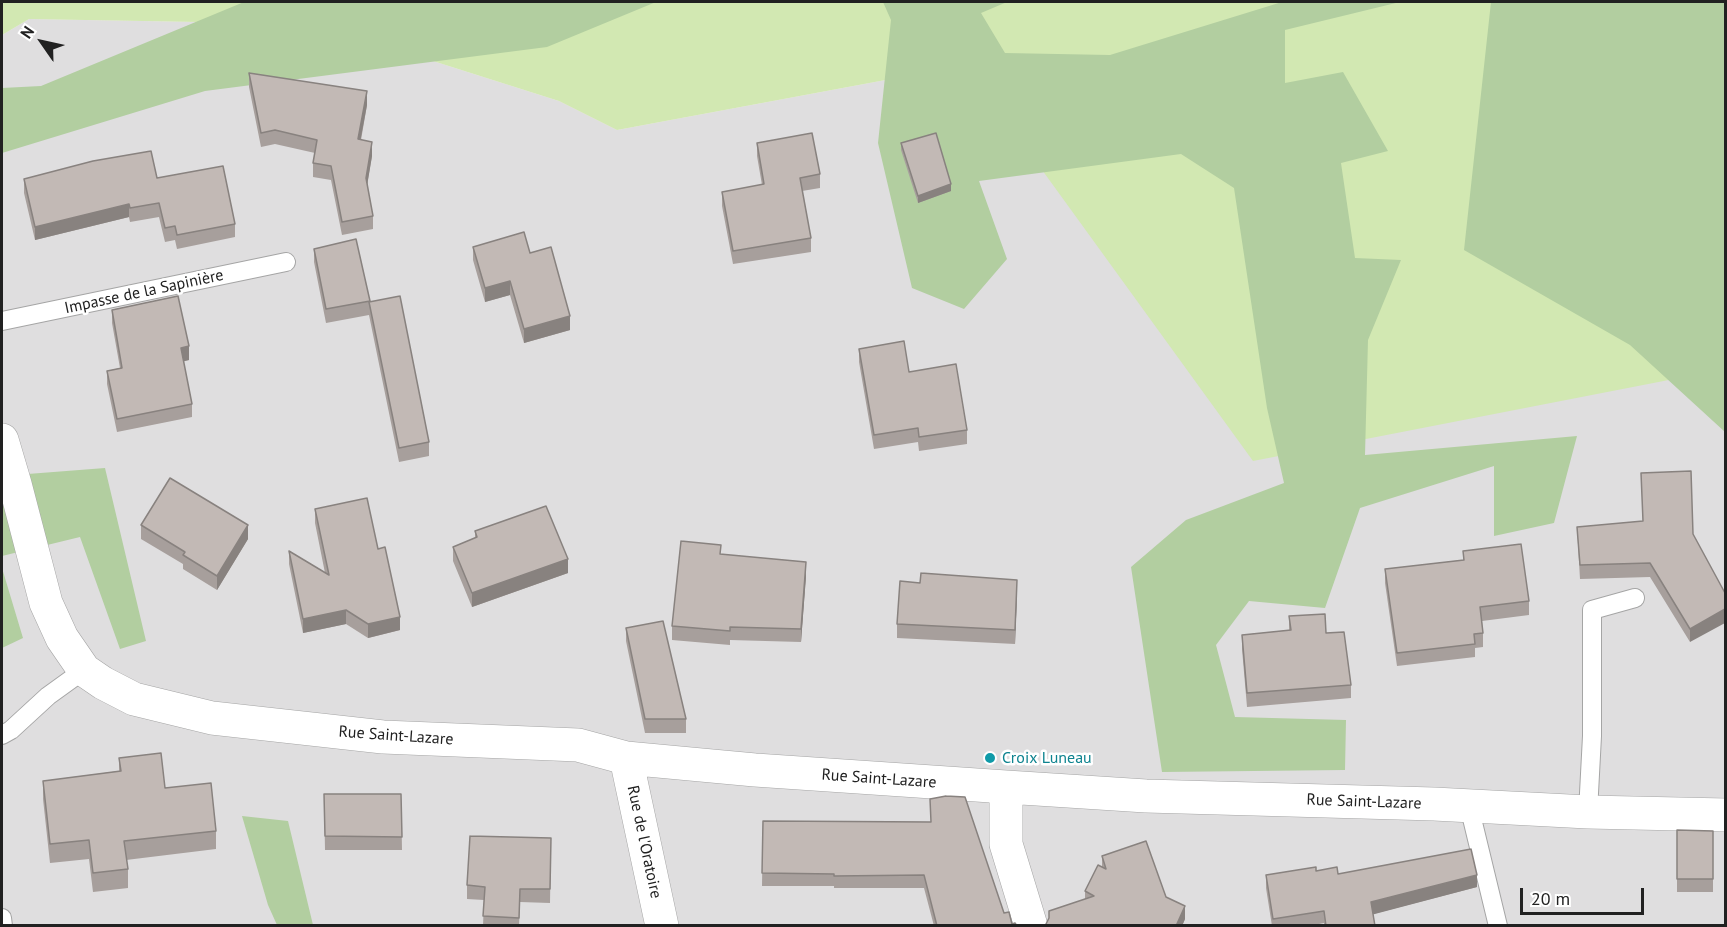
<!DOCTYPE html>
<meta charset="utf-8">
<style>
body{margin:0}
#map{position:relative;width:1727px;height:927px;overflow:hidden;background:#f1ede9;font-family:"PT Sans",sans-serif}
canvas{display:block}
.frame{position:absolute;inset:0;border:3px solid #212121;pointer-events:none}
.north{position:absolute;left:12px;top:12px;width:60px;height:60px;-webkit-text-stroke:4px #fff;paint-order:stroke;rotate:304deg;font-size:16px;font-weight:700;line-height:24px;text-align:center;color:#212121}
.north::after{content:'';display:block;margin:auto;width:21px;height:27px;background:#212121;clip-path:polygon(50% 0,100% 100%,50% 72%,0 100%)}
.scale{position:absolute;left:1520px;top:888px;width:124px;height:27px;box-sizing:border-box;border:3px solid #212121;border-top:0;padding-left:8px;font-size:18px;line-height:21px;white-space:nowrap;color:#212121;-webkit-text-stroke:4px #fff;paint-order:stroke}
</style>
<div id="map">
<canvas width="1727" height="927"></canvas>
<div class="frame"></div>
<div class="north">N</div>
<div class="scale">20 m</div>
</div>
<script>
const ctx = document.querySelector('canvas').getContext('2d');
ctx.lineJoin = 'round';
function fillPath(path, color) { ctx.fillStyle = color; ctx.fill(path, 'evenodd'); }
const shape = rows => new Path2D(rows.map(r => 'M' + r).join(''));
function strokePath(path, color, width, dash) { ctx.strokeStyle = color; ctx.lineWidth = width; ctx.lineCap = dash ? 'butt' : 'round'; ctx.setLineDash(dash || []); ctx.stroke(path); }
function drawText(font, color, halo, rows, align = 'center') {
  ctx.font = font + ' "PT Sans",sans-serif'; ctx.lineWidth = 5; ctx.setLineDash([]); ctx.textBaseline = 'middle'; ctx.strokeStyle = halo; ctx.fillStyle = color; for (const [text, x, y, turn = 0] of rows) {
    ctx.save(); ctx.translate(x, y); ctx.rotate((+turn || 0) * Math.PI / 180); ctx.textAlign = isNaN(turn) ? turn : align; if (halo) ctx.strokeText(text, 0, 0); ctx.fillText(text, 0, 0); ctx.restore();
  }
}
fillPath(shape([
 [29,19,256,23,433,61,559,101,617,130,966,65,1725,374,1725,925,2,925,2,35]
]), '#dfdedf');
fillPath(shape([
 [2,2,1725,2,1726,223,1715,371,1253,461,966,65,617,130,559,101,433,61,256,23,29,19,2,35]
]), '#d2e8b2');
fillPath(shape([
 [244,2,656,2,547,47,205,91,2,153,2,88,41,86],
 [883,2,1007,2,981,13,1005,53,1110,55,1282,2,1400,2,1285,30,1285,83,1343,72,1388,151,1341,163,1355,258,1401,260,1368,340,1365,455,1577,436,1554,523,1494,536,1494,466,1360,508,1325,608,1249,601,1216,645,1235,717,1346,720,1345,770,1162,772,1131,567,1186,520,1284,483,1267,408,1234,188,1181,154,979,181,1007,259,964,309,912,288,878,143,891,20],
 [1491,2,1725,2,1725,432,1630,345,1464,250],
 [105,468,146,641,120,649,80,537,2,556,2,476],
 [2,568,23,638,2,648],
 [242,816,288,821,313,925,277,925,268,905]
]), '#b2cea0');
const service = shape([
 [2,321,286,262],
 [2,735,11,730,48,696,84,670],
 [1469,806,1498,926],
 [1588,812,1592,736,1592,610,1635,598],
 [2,918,3,926]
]);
const minor = shape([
 [2,440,15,484,46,603,62,638,84,670,103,683,134,699,212,718,383,737,578,745,626,758,755,770,1006,787,1146,796,1434,804,1588,812,1726,815],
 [626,758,662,926],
 [1006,787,1006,844,1031,926]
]);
strokePath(service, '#a5a5a5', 20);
strokePath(minor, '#a5a5a5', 34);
strokePath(service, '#fff', 18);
strokePath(minor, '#fff', 33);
fillPath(shape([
 [249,73,367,105,361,140,372,156,367,185,373,216,373,229,342,235,331,180,313,177,313,163,315,153,275,144,261,147,249,87],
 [757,143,820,174,820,188,802,191,811,238,811,252,733,264,722,206,722,192,762,185,757,156],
 [901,143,951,191,918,203,901,150],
 [157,178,235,224,235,237,177,249,175,240,165,242,159,217,130,222,129,217,35,240,24,193,24,179],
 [356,239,370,302,429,442,429,456,399,462,369,315,326,323,314,262,314,249],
 [473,247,530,253,570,330,524,343,510,295,485,302,473,260],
 [112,310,189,360,183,361,192,404,192,417,117,432,107,384,107,371,120,368,112,323],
 [859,349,909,372,967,430,967,444,919,451,918,442,874,449,859,362],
 [1691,471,1690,642,1650,577,1580,579,1577,527,1643,521,1641,473],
 [315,509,378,549,400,630,368,638,346,624,303,633,289,564,289,551,325,573,315,523],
 [141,525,248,539,217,590,183,569,183,564,141,539],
 [475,531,568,573,472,607,453,561,453,547,475,538],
 [1463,551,1529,601,1529,615,1482,621,1483,633,1483,647,1475,648,1475,657,1397,666,1385,583,1385,569,1463,560],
 [721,554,806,576,801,642,730,640,730,645,672,640,672,626],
 [1017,593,1015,644,897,638,897,624],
 [1289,616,1326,633,1351,685,1351,698,1247,707,1242,649,1242,635,1289,630],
 [626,628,686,719,686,733,645,733,626,641],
 [119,758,165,788,216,831,216,849,126,860,128,869,128,888,93,892,89,859,50,863,43,799,43,781,119,771],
 [324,794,401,794,402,850,325,850],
 [763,821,930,822,1004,913,1012,924,1017,926,934,926,924,888,834,888,834,886,762,886],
 [1677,830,1713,831,1713,892,1677,892],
 [551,838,550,903,520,902,519,926,483,926,484,900,467,899,467,885],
 [1102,856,1166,897,1185,919,1182,926,1045,926,1085,899,1085,891,1102,867],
 [1316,871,1338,874,1477,887,1373,914,1375,926,1324,926,1324,923,1309,926,1272,926,1266,888,1266,875]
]), '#a79f9c');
fillPath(shape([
 [367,91,367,105,358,153,358,139],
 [372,142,372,156,366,192,366,178],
 [951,184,951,191,918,203,918,196],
 [129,204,129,217,35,240,35,227],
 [510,281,510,295,485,302,485,288],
 [570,316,570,330,524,343,524,329],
 [189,346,189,360,181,362,181,348],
 [248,525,248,539,217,590,217,576],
 [568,559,568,573,472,607,472,593],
 [806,562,806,576,801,642,801,629],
 [1017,580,1017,593,1015,644,1015,630],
 [1725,609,1725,623,1690,642,1690,629],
 [346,610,346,624,303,633,303,619],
 [400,617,400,630,368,638,368,624],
 [1477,875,1477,887,1371,915,1371,902],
 [1185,906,1185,919,1182,926,1176,926]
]), '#88827f');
const building = shape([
 [249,73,367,91,358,139,372,142,366,178,373,216,342,222,331,166,313,163,317,140,275,130,261,133,249,73],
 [812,133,820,174,800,178,811,238,733,251,722,192,764,184,757,143,812,133],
 [936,133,951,184,918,196,901,143,936,133],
 [151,151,157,178,223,166,235,224,177,235,175,226,165,228,159,203,130,208,129,204,35,227,24,179,93,161,151,151],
 [524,232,530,253,551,247,570,316,524,329,510,281,485,288,473,247,524,232],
 [356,239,370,301,326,309,314,249,356,239],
 [178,296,189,346,181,348,192,404,117,419,107,371,122,368,112,310,178,296],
 [400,296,429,442,399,448,369,302,400,296],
 [904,341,909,372,956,364,967,430,919,437,918,428,874,435,859,349,904,341],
 [1691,471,1693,534,1725,593,1725,609,1690,629,1650,563,1580,565,1577,527,1643,521,1641,473,1691,471],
 [170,478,248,525,217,576,183,555,185,552,141,525,170,478],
 [367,498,378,549,385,547,400,617,368,624,346,610,303,619,289,551,329,575,315,509,367,498],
 [546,506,568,559,472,593,453,547,477,537,475,531,546,506],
 [681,541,721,545,720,554,806,562,801,629,730,627,730,631,672,626,681,541],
 [1521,544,1529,601,1480,607,1483,633,1474,634,1475,644,1397,653,1385,569,1464,560,1463,551,1521,544],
 [921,573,1017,580,1015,630,897,624,900,581,920,583,921,573],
 [1325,614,1326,633,1344,632,1351,685,1247,693,1242,635,1291,630,1289,616,1325,614],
 [663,621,686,719,645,719,626,628,663,621],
 [161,753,165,788,211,783,216,831,124,841,128,869,93,873,89,840,50,844,43,781,121,771,119,758,161,753],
 [324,794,401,794,402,837,325,836,324,794],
 [946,796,965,797,1004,913,1009,912,1012,924,1015,923,1017,926,937,926,924,875,834,876,834,874,762,873,763,821,931,822,930,799,946,796],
 [1677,830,1713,831,1713,879,1677,879,1677,830],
 [470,836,551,838,550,889,520,889,519,918,483,916,485,887,467,885,470,836],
 [1146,841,1166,897,1185,906,1176,926,1045,926,1049,918,1049,911,1094,896,1085,891,1098,865,1106,869,1102,856,1146,841],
 [1471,849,1477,875,1371,902,1375,926,1326,926,1324,911,1273,919,1266,875,1316,867,1316,871,1337,867,1338,874,1471,849]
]);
fillPath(building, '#c2b9b5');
strokePath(building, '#88827f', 1.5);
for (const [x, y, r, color] of [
 [990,758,6,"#0f9aa8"]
]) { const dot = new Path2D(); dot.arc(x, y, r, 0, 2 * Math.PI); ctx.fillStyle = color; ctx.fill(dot); strokePath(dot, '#fff', 2); }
drawText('16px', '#212121', '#fff', [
 ["Impasse de la Sapinière",144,292,-12],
 ["Rue Saint-Lazare",396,736,4],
 ["Rue Saint-Lazare",879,779,4],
 ["Rue Saint-Lazare",1364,802,2],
 ["Rue de l'Oratoire",644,842,78]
]);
drawText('16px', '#0d838f', '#fff', [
 ["Croix Luneau",1002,758]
], 'left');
</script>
